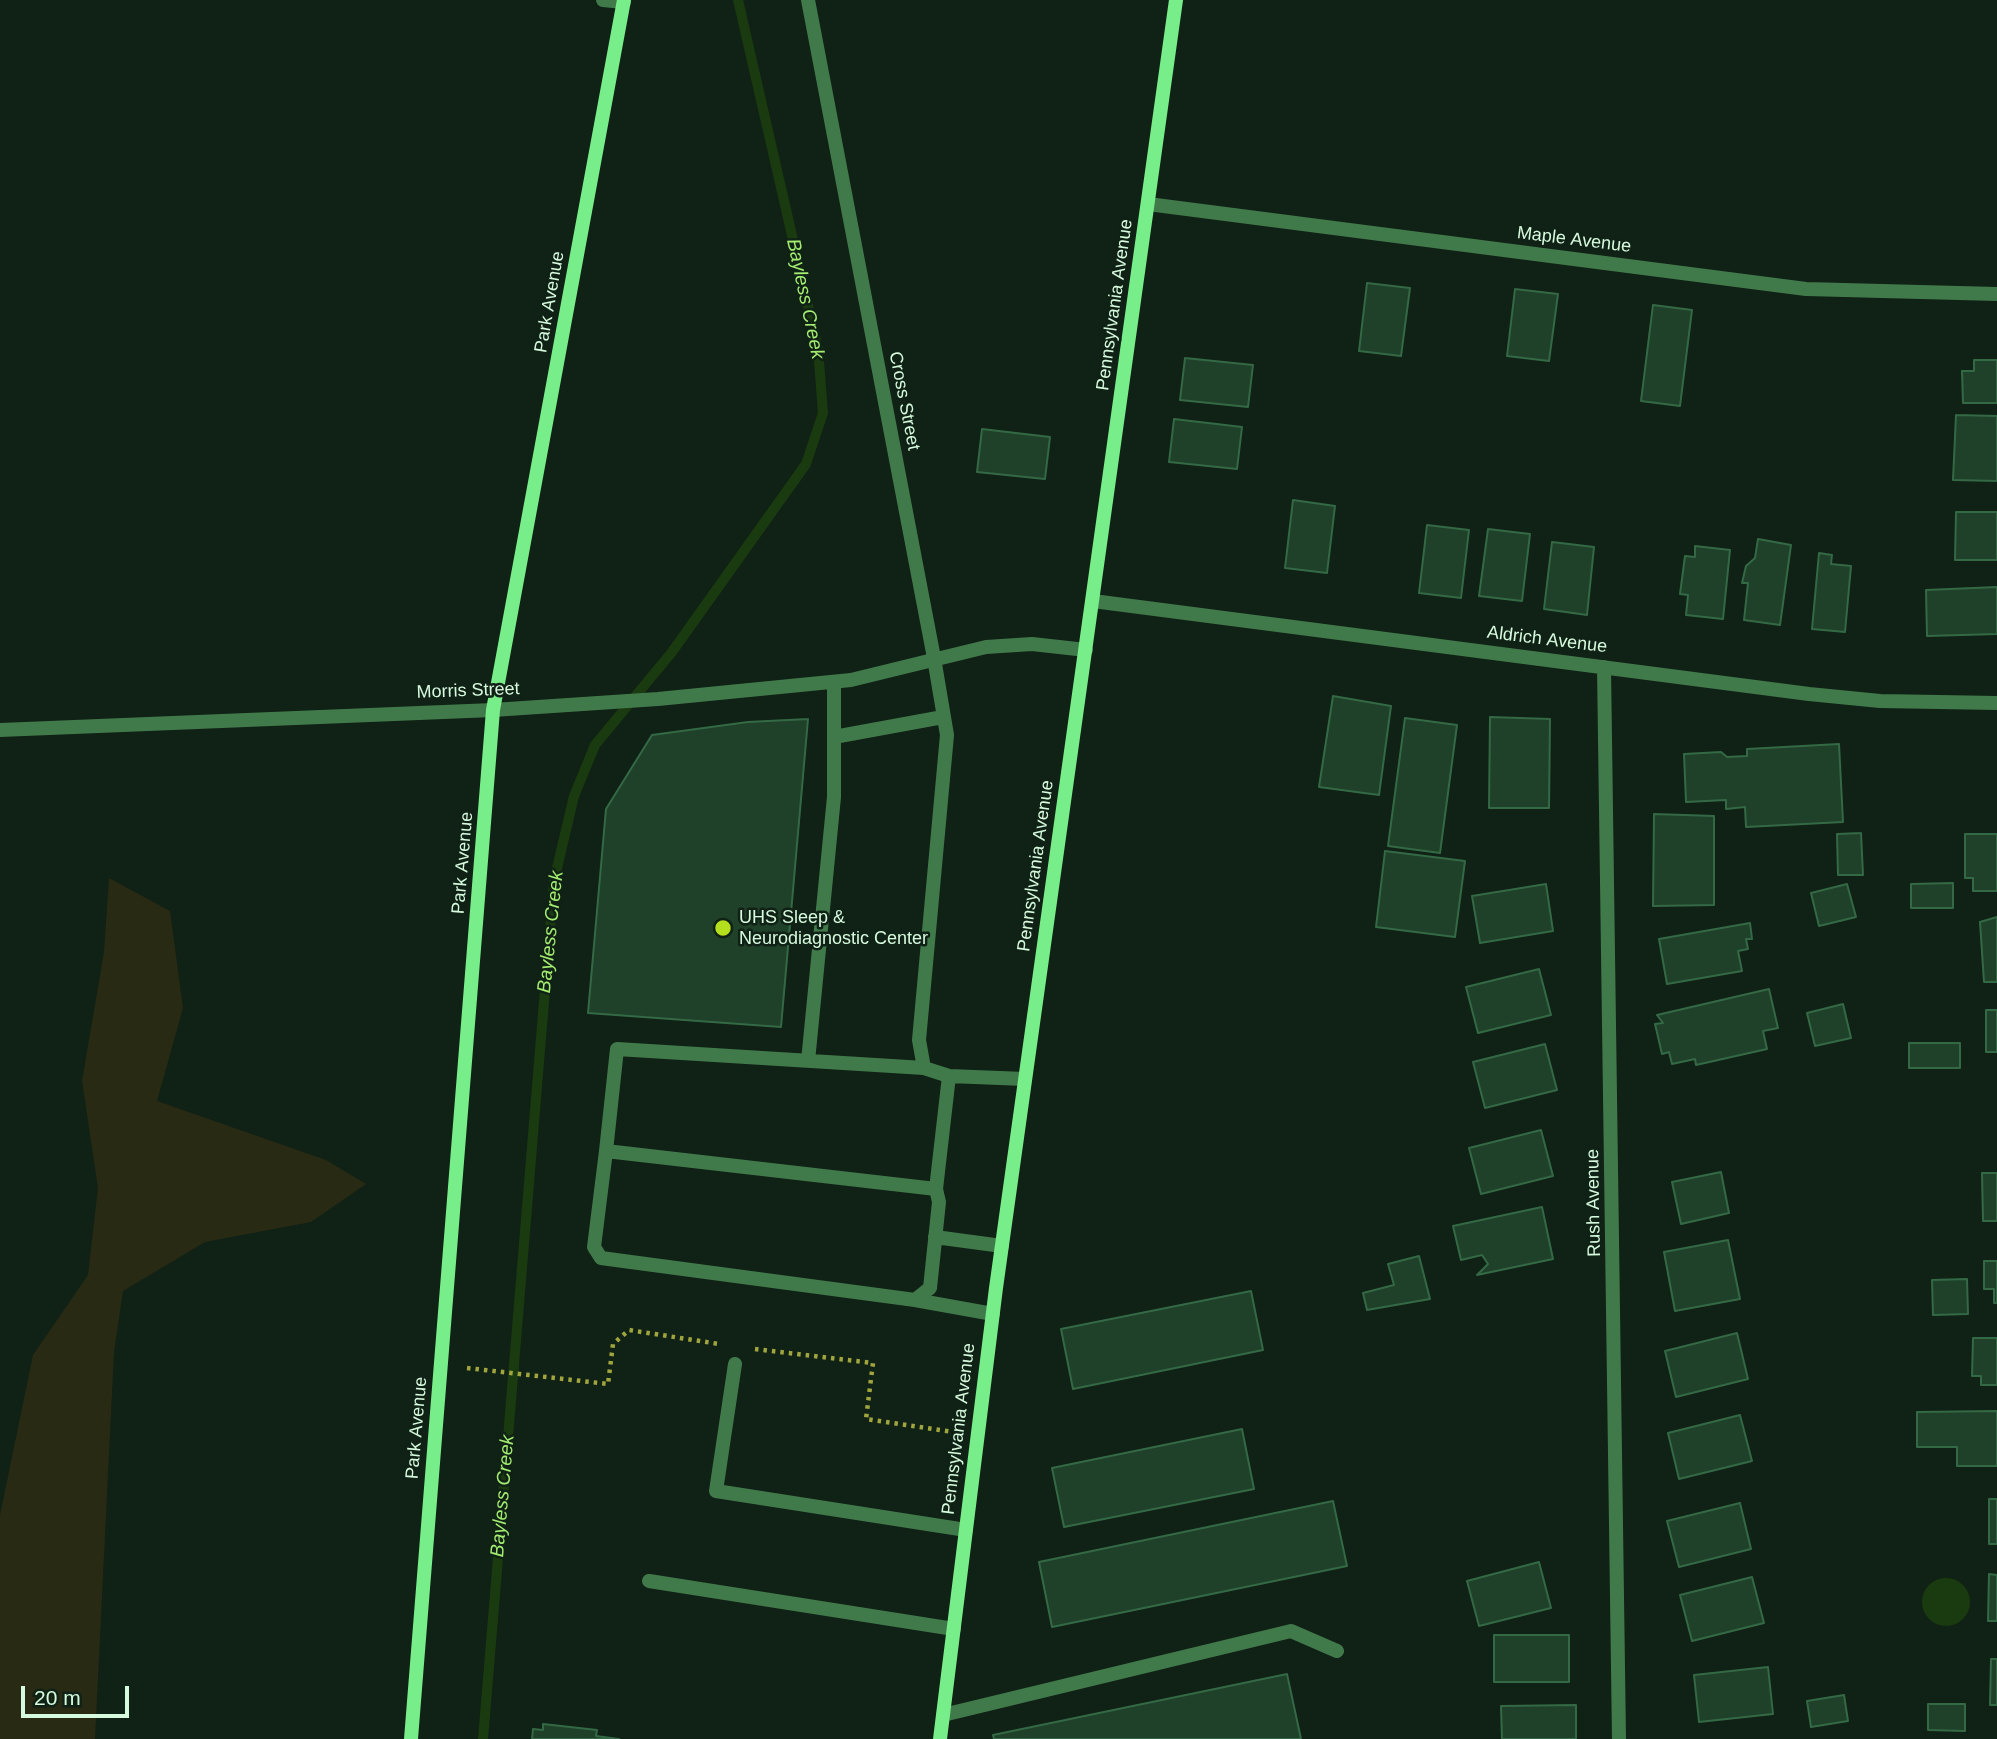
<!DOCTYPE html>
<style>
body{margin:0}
#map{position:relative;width:1997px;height:1739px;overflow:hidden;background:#102115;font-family:Helvetica,sans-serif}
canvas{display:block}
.scale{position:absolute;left:21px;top:1686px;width:108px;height:32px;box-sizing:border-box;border:4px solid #d6fade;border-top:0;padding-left:9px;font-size:21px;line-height:24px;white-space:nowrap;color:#d6fade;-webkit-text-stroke:5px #102115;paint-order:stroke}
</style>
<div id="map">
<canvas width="1997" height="1739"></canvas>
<div class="scale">20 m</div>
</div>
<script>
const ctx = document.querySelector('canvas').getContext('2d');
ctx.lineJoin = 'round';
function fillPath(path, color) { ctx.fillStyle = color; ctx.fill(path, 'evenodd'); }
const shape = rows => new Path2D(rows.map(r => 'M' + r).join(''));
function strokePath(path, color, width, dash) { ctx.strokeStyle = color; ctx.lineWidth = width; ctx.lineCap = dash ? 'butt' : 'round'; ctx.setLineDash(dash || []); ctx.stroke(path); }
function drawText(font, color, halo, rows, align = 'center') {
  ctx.font = font + ' Helvetica,sans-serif'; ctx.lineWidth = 5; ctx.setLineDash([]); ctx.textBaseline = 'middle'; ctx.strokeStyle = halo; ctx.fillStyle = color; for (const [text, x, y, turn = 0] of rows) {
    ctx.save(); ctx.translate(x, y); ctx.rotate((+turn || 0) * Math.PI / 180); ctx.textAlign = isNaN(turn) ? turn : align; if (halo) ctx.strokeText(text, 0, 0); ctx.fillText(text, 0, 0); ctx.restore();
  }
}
fillPath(shape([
 [109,878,170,911,183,1008,157,1101,326,1160,366,1184,311,1222,205,1242,123,1291,114,1352,95,1739,0,1739,0,1515,33,1355,88,1275,98,1188,82,1081,104,952]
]), '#282a14');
fillPath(shape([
 '1922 1602a24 24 0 1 1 48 0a24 24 0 1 1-48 0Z'
]), '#1a3b10');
strokePath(shape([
 [483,1739,554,881,574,796,595,745,672,652,806,464,823,413,818,349,738,0]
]), '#1a3b10', 10);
const building = shape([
 [1367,283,1410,288,1401,356,1359,351,1367,283],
 [1515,289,1558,294,1549,361,1507,356,1515,289],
 [1653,305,1692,310,1680,406,1641,401,1653,305],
 [1185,358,1253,365,1248,407,1180,400,1185,358],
 [1974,360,1997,360,1997,403,1963,403,1962,371,1974,371,1974,360],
 [1956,415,1997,416,1997,481,1953,480,1956,415],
 [1174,419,1242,427,1237,469,1169,462,1174,419],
 [982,429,1050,437,1045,479,977,472,982,429],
 [1293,500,1335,506,1327,573,1285,568,1293,500],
 [1956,512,1997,512,1997,560,1955,560,1956,512],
 [1427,525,1469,530,1461,598,1419,593,1427,525],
 [1488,529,1530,534,1522,601,1479,596,1488,529],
 [1758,539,1791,545,1780,625,1744,620,1748,583,1742,583,1746,566,1755,558,1758,539],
 [1552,542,1594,547,1587,615,1544,609,1552,542],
 [1695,546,1730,550,1723,619,1686,615,1688,595,1680,594,1685,556,1695,557,1695,546],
 [1819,553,1832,555,1831,564,1851,566,1845,632,1812,629,1819,553],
 [1997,587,1997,634,1927,636,1926,590,1997,587],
 [1333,696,1391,706,1379,795,1319,787,1333,696],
 [1490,717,1550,719,1549,808,1489,808,1490,717],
 [1405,718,1457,725,1440,853,1388,846,1405,718],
 [808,719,781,1027,588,1013,606,809,652,735,748,722,808,719],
 [1839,744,1843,822,1746,827,1745,807,1726,809,1726,800,1686,802,1684,754,1721,752,1727,757,1747,756,1747,749,1839,744],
 [1654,814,1714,816,1714,905,1653,906,1654,814],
 [1861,833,1863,875,1838,875,1837,834,1861,833],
 [1965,834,1997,834,1997,891,1973,891,1973,878,1965,878,1965,834],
 [1385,851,1465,861,1455,937,1376,927,1385,851],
 [1953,883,1953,908,1911,908,1911,884,1953,883],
 [1546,884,1553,931,1480,943,1472,896,1546,884],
 [1847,884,1856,917,1819,926,1811,893,1847,884],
 [1997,917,1997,982,1984,982,1980,922,1997,917],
 [1750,923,1752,939,1746,939,1748,949,1738,951,1742,971,1667,984,1659,939,1750,923],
 [1539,969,1551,1015,1478,1033,1466,987,1539,969],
 [1769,989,1778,1028,1763,1031,1767,1049,1696,1065,1695,1059,1672,1064,1669,1052,1662,1054,1655,1024,1663,1023,1657,1015,1769,989],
 [1843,1004,1851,1038,1815,1046,1807,1013,1843,1004],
 [1986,1010,1997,1010,1997,1052,1986,1052,1986,1010],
 [1909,1043,1960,1043,1960,1068,1909,1068,1909,1043],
 [1545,1044,1557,1090,1485,1108,1473,1062,1545,1044],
 [1541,1130,1553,1176,1481,1194,1469,1148,1541,1130],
 [1721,1172,1729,1213,1681,1224,1672,1182,1721,1172],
 [1982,1173,1997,1173,1997,1221,1983,1221,1982,1173],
 [1542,1207,1553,1259,1477,1275,1488,1264,1482,1255,1461,1260,1453,1226,1542,1207],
 [1728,1240,1740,1299,1675,1311,1664,1252,1728,1240],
 [1419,1256,1430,1299,1367,1310,1363,1293,1394,1285,1388,1264,1419,1256],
 [1984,1261,1997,1261,1997,1303,1994,1303,1994,1289,1984,1289,1984,1261],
 [1967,1279,1968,1314,1933,1315,1932,1280,1967,1279],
 [1251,1291,1263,1350,1073,1389,1061,1329,1251,1291],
 [1737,1333,1748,1379,1676,1397,1665,1351,1737,1333],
 [1973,1338,1997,1338,1997,1385,1981,1385,1981,1376,1972,1376,1973,1338],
 [1997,1411,1997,1466,1957,1466,1957,1447,1917,1447,1917,1412,1997,1411],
 [1740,1415,1752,1461,1679,1479,1668,1433,1740,1415],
 [1242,1429,1254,1489,1064,1527,1052,1468,1242,1429],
 [1989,1499,1997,1499,1997,1544,1989,1544,1989,1499],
 [1333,1501,1347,1566,1052,1627,1039,1562,1333,1501],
 [1740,1503,1751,1549,1679,1567,1667,1521,1740,1503],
 [1539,1562,1551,1608,1479,1626,1467,1581,1539,1562],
 [1989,1574,1997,1575,1997,1621,1988,1621,1989,1574],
 [1752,1577,1764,1623,1692,1641,1680,1595,1752,1577],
 [1494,1635,1569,1635,1569,1682,1494,1682,1494,1635],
 [1991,1659,1997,1659,1997,1705,1990,1705,1991,1659],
 [1768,1667,1773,1714,1699,1722,1694,1675,1768,1667],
 [1287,1674,1301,1739,994,1739,993,1735,1287,1674],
 [1844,1695,1848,1721,1811,1727,1807,1701,1844,1695],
 [1928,1704,1965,1704,1965,1731,1928,1730,1928,1704],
 [1576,1705,1576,1739,1502,1739,1501,1706,1576,1705],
 [543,1724,597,1730,596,1736,619,1739,532,1739,533,1729,543,1730,543,1724]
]);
fillPath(building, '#1f4029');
strokePath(building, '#346945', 2);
strokePath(shape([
 [755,1349,873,1363,866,1419,954,1432],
 [467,1368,608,1384,613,1344,629,1330,719,1344]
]), '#a0a63d', 4.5, [3.5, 5]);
strokePath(shape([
 [603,0,624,2],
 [934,658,947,735,919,1040,924,1068,949,1076,1025,1079],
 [834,737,943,717],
 [808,1061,834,797,834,682],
 [606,1151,594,1247,601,1258,915,1300,930,1288,939,1202,936,1189,606,1151,617,1049,924,1068],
 [936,1189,949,1076],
 [935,1237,1002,1246],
 [915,1300,993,1314],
 [735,1364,716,1491,966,1530],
 [649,1581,954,1629],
 [943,1715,1291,1631,1337,1651]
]), '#417a4a', 14);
strokePath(shape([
 [808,0,934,658],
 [1148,204,1806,289,1997,294],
 [1093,601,1809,694,1880,701,1997,703],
 [1604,667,1619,1739],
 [0,730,493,710,658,699,851,680,986,647,1032,644,1086,650]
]), '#417a4a', 14);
strokePath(shape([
 [411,1739,493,710,624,0],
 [940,1739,996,1288,1176,0]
]), '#78ee8a', 14);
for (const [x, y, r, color] of [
 [723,928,9,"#b4df1c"]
]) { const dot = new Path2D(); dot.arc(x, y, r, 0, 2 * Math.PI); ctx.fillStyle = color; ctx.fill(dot); strokePath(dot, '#102115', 2.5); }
drawText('18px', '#d6fade', '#102115', [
 ["Maple Avenue",1574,240,7],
 ["Park Avenue",550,302,-80],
 ["Pennsylvania Avenue",1115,305,-82],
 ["Cross Street",904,401,79],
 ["Aldrich Avenue",1547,640,7],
 ["Morris Street",468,691,-2],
 ["Park Avenue",463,863,-85],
 ["Pennsylvania Avenue",1036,866,-82],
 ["Rush Avenue",1594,1203,-91],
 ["Park Avenue",417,1428,-85],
 ["Pennsylvania Avenue",959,1429,-83]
]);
drawText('18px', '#d6fade', '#102115', [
 ["UHS Sleep &",739,918],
 ["Neurodiagnostic Center",739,939]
], 'left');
drawText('italic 19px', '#a4ed70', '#102115', [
 ["Bayless Creek",805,299,78],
 ["Bayless Creek",551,932,-84],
 ["Bayless Creek",503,1496,-85]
]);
</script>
